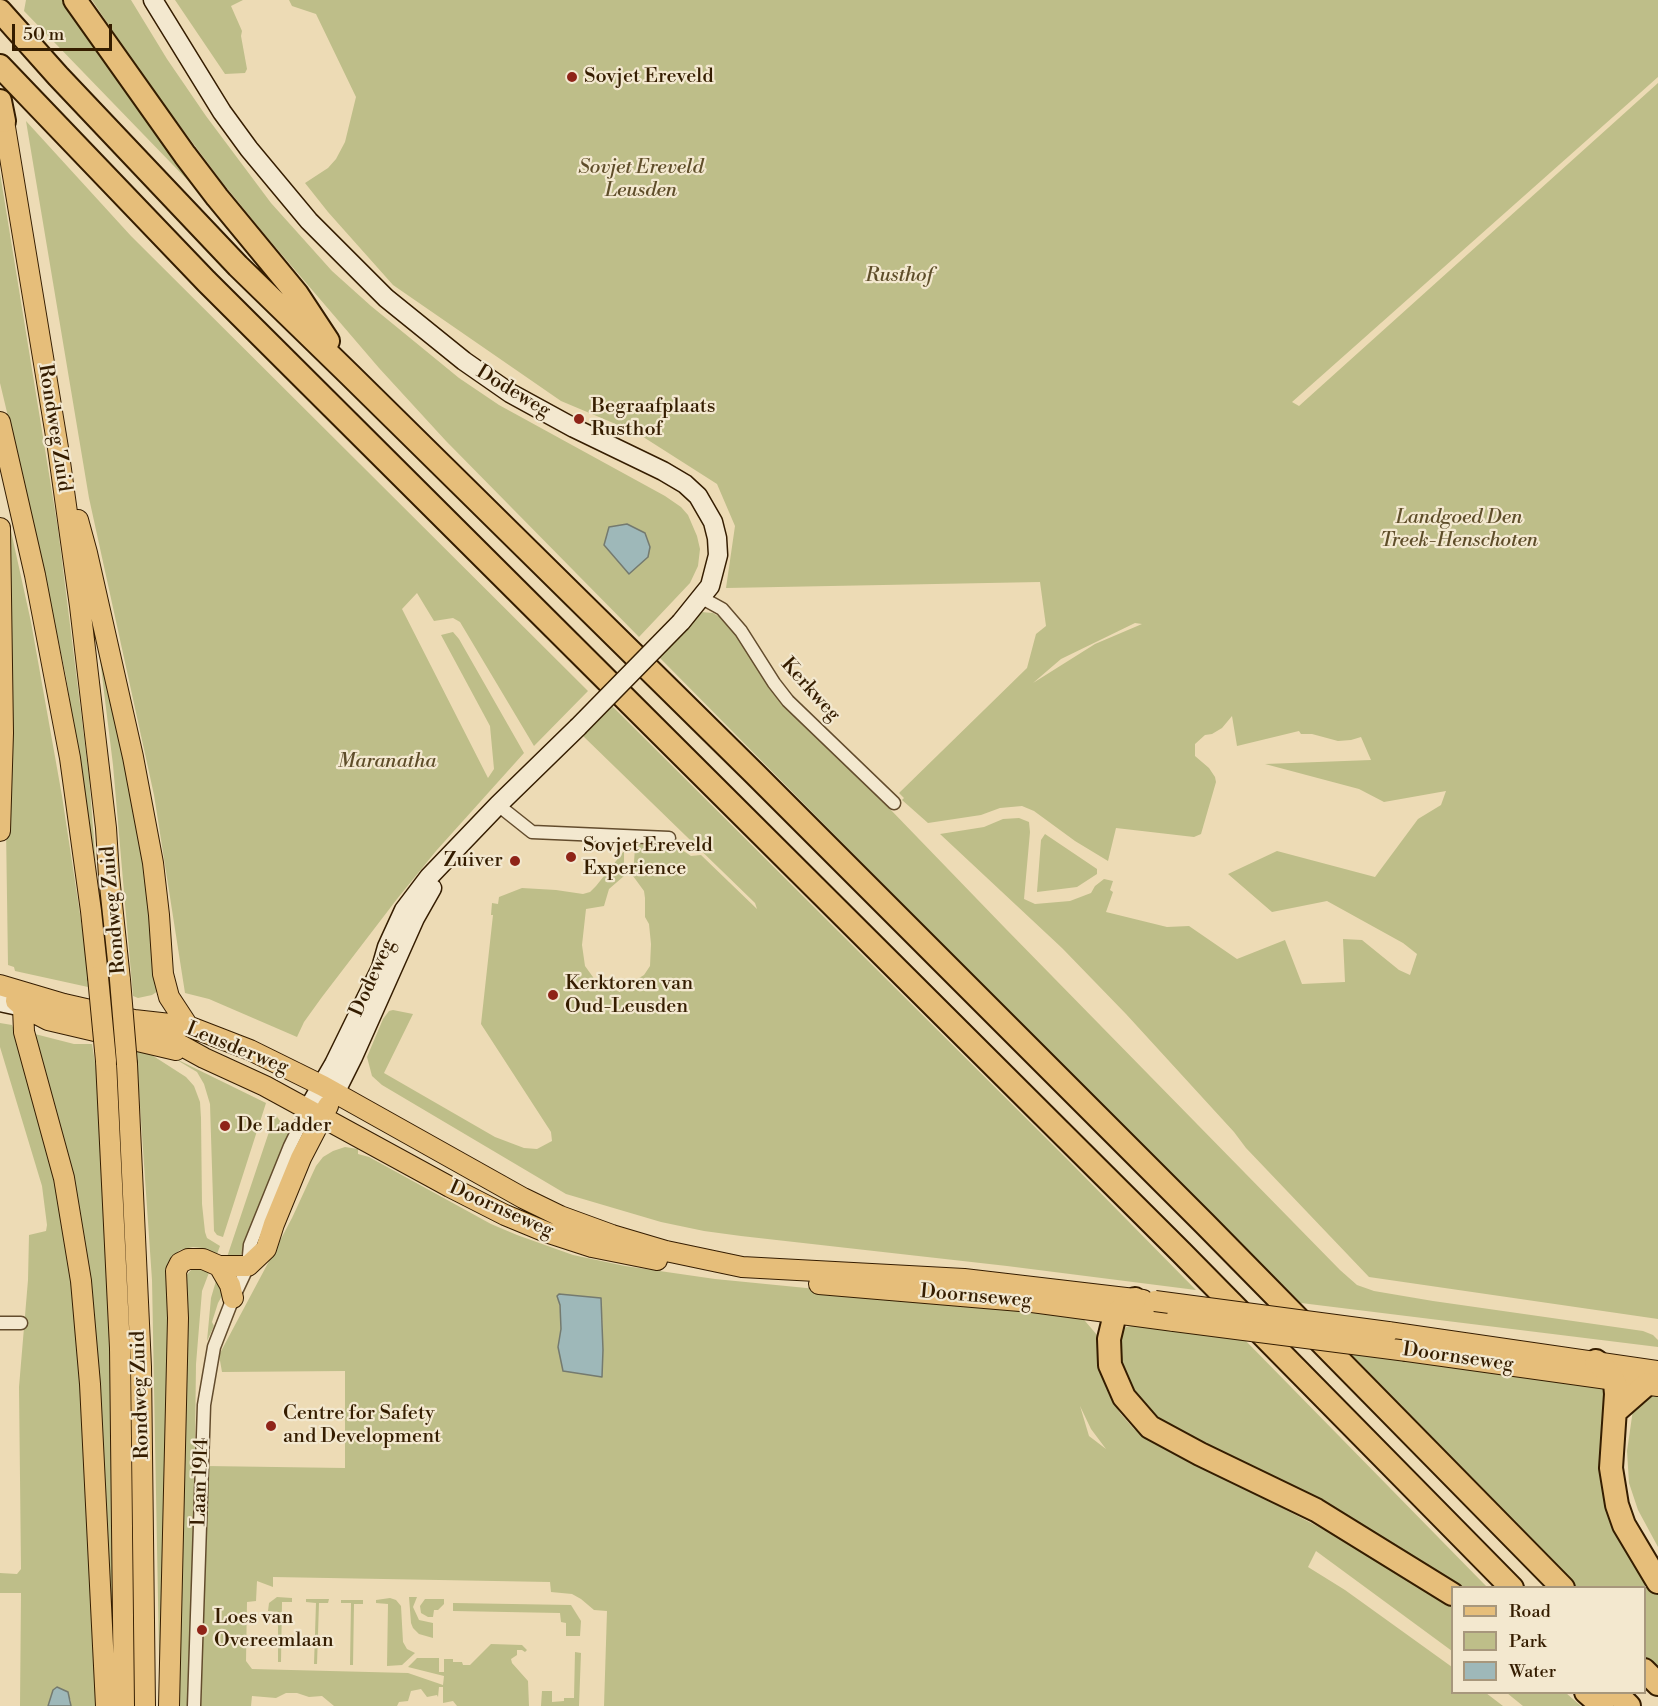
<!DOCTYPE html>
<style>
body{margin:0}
#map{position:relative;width:1658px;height:1706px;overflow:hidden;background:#eddbb5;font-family:"Libre Bodoni",serif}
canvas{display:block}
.legend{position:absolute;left:1451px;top:1586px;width:195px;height:108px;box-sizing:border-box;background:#f3e8cf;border:2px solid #a7977c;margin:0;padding:8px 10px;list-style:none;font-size:18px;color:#351d00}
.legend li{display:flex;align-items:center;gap:12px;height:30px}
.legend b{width:30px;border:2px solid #a7977c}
.scale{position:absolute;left:12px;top:24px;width:100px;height:27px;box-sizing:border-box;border:3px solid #351d00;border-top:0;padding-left:8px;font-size:18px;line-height:21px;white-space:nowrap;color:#351d00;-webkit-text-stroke:4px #f3e8cf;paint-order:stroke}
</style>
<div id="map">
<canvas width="1658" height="1706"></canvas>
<ul class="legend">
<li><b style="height:8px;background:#e6be7a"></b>Road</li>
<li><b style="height:16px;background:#bebe89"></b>Park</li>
<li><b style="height:16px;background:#9eb8b9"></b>Water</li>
</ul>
<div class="scale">50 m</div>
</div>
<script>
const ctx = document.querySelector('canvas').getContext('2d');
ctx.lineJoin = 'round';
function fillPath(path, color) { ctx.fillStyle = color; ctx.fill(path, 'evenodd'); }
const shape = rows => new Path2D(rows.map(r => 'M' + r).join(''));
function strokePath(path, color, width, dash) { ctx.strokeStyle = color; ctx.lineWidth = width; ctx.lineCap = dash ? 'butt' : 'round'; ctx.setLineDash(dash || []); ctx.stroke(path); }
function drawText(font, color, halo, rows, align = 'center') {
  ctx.font = font + ' "Libre Bodoni",serif'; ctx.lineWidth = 4.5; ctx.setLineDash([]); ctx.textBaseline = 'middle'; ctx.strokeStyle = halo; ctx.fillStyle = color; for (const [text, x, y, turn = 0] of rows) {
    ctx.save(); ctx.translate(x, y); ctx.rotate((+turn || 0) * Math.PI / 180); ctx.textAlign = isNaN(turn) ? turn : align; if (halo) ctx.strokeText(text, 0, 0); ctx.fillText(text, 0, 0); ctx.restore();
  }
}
fillPath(shape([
 [26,0,63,0,129,90,231,225,24,11],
 [92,0,131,0,167,59,206,116,271,203,332,271,371,306,459,378,499,405,665,496,681,507,688,515,697,536,700,549,698,566,690,583,639,637,446,441,379,368,265,235,222,182,139,71],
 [175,0,243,0,231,6,242,31,241,36,247,69,245,73,225,74],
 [289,0,1658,0,1658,77,1292,402,1299,406,1658,83,1658,1319,1369,1277,1246,1148,1234,1132,1126,1014,1062,948,940,834,984,827,1003,819,1019,818,1029,822,1030,832,1024,899,1035,904,1070,901,1091,893,1095,886,1104,879,1113,881,1110,890,1113,892,1106,912,1167,927,1189,926,1237,959,1285,940,1302,984,1345,982,1343,939,1362,940,1399,970,1410,975,1417,954,1403,943,1327,901,1272,912,1228,874,1277,851,1375,877,1418,819,1441,805,1446,791,1384,802,1359,789,1265,764,1371,760,1361,737,1351,740,1338,741,1312,734,1301,734,1299,731,1237,746,1232,716,1222,728,1212,734,1205,735,1195,744,1195,756,1209,768,1215,777,1216,782,1201,834,1194,837,1116,828,1108,861,1075,841,1034,811,1022,806,1000,808,981,815,928,823,902,800,904,798,899,793,1027,668,1036,634,1046,626,1040,582,726,588,735,526,717,484,637,433,561,401,393,285,328,212,305,183,328,168,336,159,345,142,356,97,316,14,292,6],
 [1135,623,1142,624,1095,644,1033,683,1061,659],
 [26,121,131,236,588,691,534,746,460,622,453,618,434,621,417,593,402,609,488,778,494,769,490,726,441,635,453,632,459,639,524,753,436,851,397,899,322,997,304,1022,297,1037,209,999,185,993,154,795,89,498],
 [0,173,58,529,89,776,96,866,66,677,37,538,0,383],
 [9,522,31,622,62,796,87,960,88,987,15,971,14,967,8,965,6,828,10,585],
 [701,612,713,613,728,622,781,702,860,778,1005,928,1340,1270,1357,1285,1374,1291,1433,1301,1643,1331,1653,1335,1658,1340,1658,1347,1301,1303,1119,1123,658,656],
 [98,643,143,840,158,991,152,995,138,998,133,996,113,765],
 [611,705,1066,1158,1196,1290,1007,1266,741,1236,704,1231,661,1222,566,1194,382,1085,372,1076,367,1057,383,1019,389,1011,393,1010,413,1014,384,1073,495,1137,524,1148,537,1149,552,1141,551,1132,481,1024,493,915,491,915,492,903,498,904,499,897,522,888,556,890,583,894,590,892,596,886,624,851,624,876,609,889,604,906,586,909,582,945,585,966,598,984,620,992,621,989,644,975,650,966,651,944,649,924,645,917,645,898,644,891,633,876,635,848,638,844,679,848,691,856,701,855,757,909,755,903,582,735],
 [1045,834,1097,869,1097,874,1077,887,1037,892,1041,840],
 [0,1023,12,1025,20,1046,37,1107,71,1244,103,1706,71,1706,71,1700,57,1688,53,1690,48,1706,20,1706,21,1593,0,1593,0,1573,17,1574,21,1569,19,1387,28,1280,29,1235,46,1231,47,1225,42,1186,0,1047],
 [31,1033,74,1044,92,1044,98,1081,111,1340,117,1706,110,1706,97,1425],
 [136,1048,144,1050,186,1077,194,1086,200,1102,201,1118,202,1204,205,1232,207,1238,220,1246,217,1254,202,1248,193,1247,180,1250,170,1259,166,1274,172,1369,160,1706,152,1280],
 [172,1057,266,1103,223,1237,217,1235,214,1231,210,1104,204,1084,197,1072],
 [275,1114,283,1125,289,1123,287,1145,241,1255,233,1259,227,1257],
 [345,1147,358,1149,358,1154,369,1157,491,1224,517,1235,573,1255,625,1266,715,1279,1080,1315,1097,1335,1103,1378,1110,1396,1120,1413,1134,1429,1155,1442,1338,1537,1452,1607,1452,1651,1316,1551,1308,1567,1345,1590,1452,1667,1452,1692,1486,1693,1503,1706,604,1706,607,1611,594,1610,581,1599,572,1594,551,1592,550,1582,273,1577,273,1587,257,1581,256,1601,247,1602,246,1661,252,1669,408,1673,443,1685,444,1676,408,1667,417,1658,439,1658,439,1672,444,1672,444,1659,453,1659,453,1662,462,1662,463,1665,470,1665,491,1644,522,1645,527,1650,525,1652,522,1650,517,1650,517,1655,511,1659,512,1663,528,1681,529,1706,457,1706,453,1701,443,1703,443,1687,439,1687,438,1697,437,1695,427,1697,421,1689,411,1691,408,1701,399,1702,397,1706,334,1706,322,1696,309,1697,297,1693,286,1693,276,1698,252,1696,251,1706,201,1706,206,1466,345,1468,345,1371,222,1372,219,1355,292,1218,316,1166,323,1157,333,1151],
 [559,1294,601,1298,602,1314,603,1350,563,1371,558,1347,561,1329],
 [1080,1406,1091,1429,1106,1449,1089,1436],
 [201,1266,210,1270,202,1291,196,1364,193,1599,189,1706,176,1706,184,1278,192,1269],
 [218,1274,224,1292,218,1303,212,1322,214,1326,207,1341,211,1298],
 [1137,1325,1243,1338,1487,1587,1455,1587,1178,1434,1137,1406,1120,1361,1120,1344,1122,1332,1126,1327],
 [1347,1350,1610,1386,1605,1454,1658,1590,1658,1671,1645,1657,1644,1588,1577,1587],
 [1636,1389,1658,1392,1658,1547,1638,1510,1629,1483,1627,1451],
 [277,1597,292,1598,292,1602,282,1602,281,1662,278,1662,278,1612,268,1611,269,1603],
 [409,1597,417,1597,413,1607,419,1620,433,1623,433,1638,419,1634,413,1628,411,1623],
 [390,1598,396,1600,401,1606,403,1642,407,1649,415,1653,402,1665,387,1666,388,1604,376,1603,376,1600],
 [306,1599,329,1599,328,1603,319,1603,317,1664,314,1664,316,1603,306,1602],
 [425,1599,444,1599,444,1604,438,1610,434,1610,433,1617,428,1617,421,1613,420,1606],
 [341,1600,363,1600,363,1604,354,1604,353,1665,350,1665,351,1603,341,1603],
 [453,1603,571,1605,581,1621,580,1636,566,1636,566,1623,561,1622,560,1613,453,1611],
 [575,1652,581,1653,579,1706,541,1706,542,1691,552,1691,552,1702,564,1701,564,1698,574,1698],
 [1507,1693,1566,1693,1581,1706,1523,1706]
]), '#bebe89');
const water = shape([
 [627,524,645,533,650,547,648,557,629,574,604,545,609,527,627,524],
 [559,1294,601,1298,603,1350,602,1377,563,1371,558,1347,561,1329,560,1305,557,1296,559,1294],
 [57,1687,68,1692,71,1706,48,1706,53,1690,57,1687]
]);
fillPath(water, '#9eb8b9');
strokePath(water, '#747a6f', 1.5);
const street = shape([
 [702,598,722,609,741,631,774,683,788,701,894,803],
 [498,805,532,832,669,838],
 [0,1323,21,1323],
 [194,1706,204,1405,214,1347,233,1298,248,1266,250,1245,290,1146,308,1109]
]);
const secondary = shape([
 [153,0,222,112,249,149,309,221,386,298,464,361,510,393,574,428,663,471,685,484,698,496,713,522,717,538,718,555,710,586,681,622],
 [0,1002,23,1007],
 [335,1093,353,1057,415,918,432,888],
 [308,1109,334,1064,381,968,387,947,404,910,429,877,498,805,578,727]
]);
const primary = shape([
 [4,121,58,448,80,606,106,828,109,876,120,980],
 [0,422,35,575,70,758,91,911,98,977],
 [78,520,87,553,133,757,153,863,159,915,163,974,169,997,188,1026],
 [0,528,3,733,0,831],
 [0,985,64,1004,134,1020,188,1026,250,1050,323,1086,523,1198,560,1216,612,1235,666,1251,742,1267,964,1279,1143,1300],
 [16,1001,23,1007,48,1020,176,1050],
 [23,1007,24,1032,64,1178,81,1281,90,1384,106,1706],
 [146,1026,204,1058,265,1086,450,1187,505,1215,546,1232,592,1247,657,1260],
 [106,1061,120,1348,124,1706],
 [127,1064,141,1367,145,1706],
 [219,1266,230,1285,233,1298],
 [819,1284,1032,1302,1174,1321],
 [1388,1332,1658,1371],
 [1407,1351,1658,1386],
 [169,1706,178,1318,176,1271,180,1263,188,1259,203,1259,219,1266,248,1266,266,1249,274,1224,301,1158,328,1106]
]);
const highway = shape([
 [75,0,185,155,217,197,297,294,328,341],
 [0,11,58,76,238,266,350,375,755,774,1204,1223,1563,1588],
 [0,66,206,281,1181,1252,1512,1588],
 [0,101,4,121],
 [1135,1299,1115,1314,1109,1339,1110,1365,1124,1397,1150,1427,1200,1454,1316,1510,1452,1594],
 [1596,1361,1606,1370,1615,1383,1616,1394,1611,1468,1617,1505,1624,1525,1658,1582],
 [1615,1412,1647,1384],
 [1644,1670,1658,1684],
 [1586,1692,1602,1706],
 [1615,1692,1629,1706]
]);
strokePath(street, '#634c2d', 15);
strokePath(secondary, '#351d00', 21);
strokePath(primary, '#351d00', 22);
strokePath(highway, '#351d00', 26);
strokePath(street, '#f3e8cf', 12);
strokePath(secondary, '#f3e8cf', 18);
strokePath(primary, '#e6be7a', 20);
strokePath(highway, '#e6be7a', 22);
const secondaryBridge = shape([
 [578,727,681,622]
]);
const primaryBridge = shape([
 [98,977,106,1061],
 [120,980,127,1064],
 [1155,1301,1388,1332],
 [1174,1321,1407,1351]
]);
strokePath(secondaryBridge, '#351d00', 21, []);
strokePath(primaryBridge, '#351d00', 22, []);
strokePath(secondaryBridge, '#f3e8cf', 18);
strokePath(primaryBridge, '#e6be7a', 20);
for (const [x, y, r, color] of [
 [572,77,6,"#8f2418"],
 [579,419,6,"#8f2418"],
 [571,857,6,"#8f2418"],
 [515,861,6,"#8f2418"],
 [553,995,6,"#8f2418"],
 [225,1126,6,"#8f2418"],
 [271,1426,6,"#8f2418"],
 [202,1630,6,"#8f2418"]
]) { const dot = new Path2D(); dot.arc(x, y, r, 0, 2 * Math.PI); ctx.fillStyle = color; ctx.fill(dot); strokePath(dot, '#f3e8cf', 2); }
drawText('20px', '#351d00', '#f3e8cf', [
 ["Sovjet Ereveld",584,77],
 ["Begraafplaats",591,407],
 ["Rusthof",591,430],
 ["Sovjet Ereveld",583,846],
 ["Experience",583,869],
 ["Zuiver",503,861,"right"],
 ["Kerktoren van",565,984],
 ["Oud-Leusden",565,1007],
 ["De Ladder",237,1126],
 ["Centre for Safety",283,1414],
 ["and Development",283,1437],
 ["Loes van",214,1618],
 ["Overeemlaan",214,1641]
], 'left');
drawText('italic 20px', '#5e4d29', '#f3e8cf', [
 ["Sovjet Ereveld",641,168],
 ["Leusden",641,191],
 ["Rusthof",899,276],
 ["Landgoed Den",1459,518],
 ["Treek-Henschoten",1459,541],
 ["Maranatha",387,762]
]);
drawText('20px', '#351d00', '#f3e8cf', [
 ["Dodeweg",513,392,31],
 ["Rondweg Zuid",54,428,81],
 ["Kerkweg",810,690,48],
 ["Rondweg Zuid",114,910,-95],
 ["Dodeweg",373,978,-66],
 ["Leusderweg",237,1049,22],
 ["Doornseweg",501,1210,24],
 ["Doornseweg",976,1297,5],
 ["Doornseweg",1458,1358,8],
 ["Rondweg Zuid",141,1395,-92],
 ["Laan 1914",201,1482,-88]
]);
</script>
